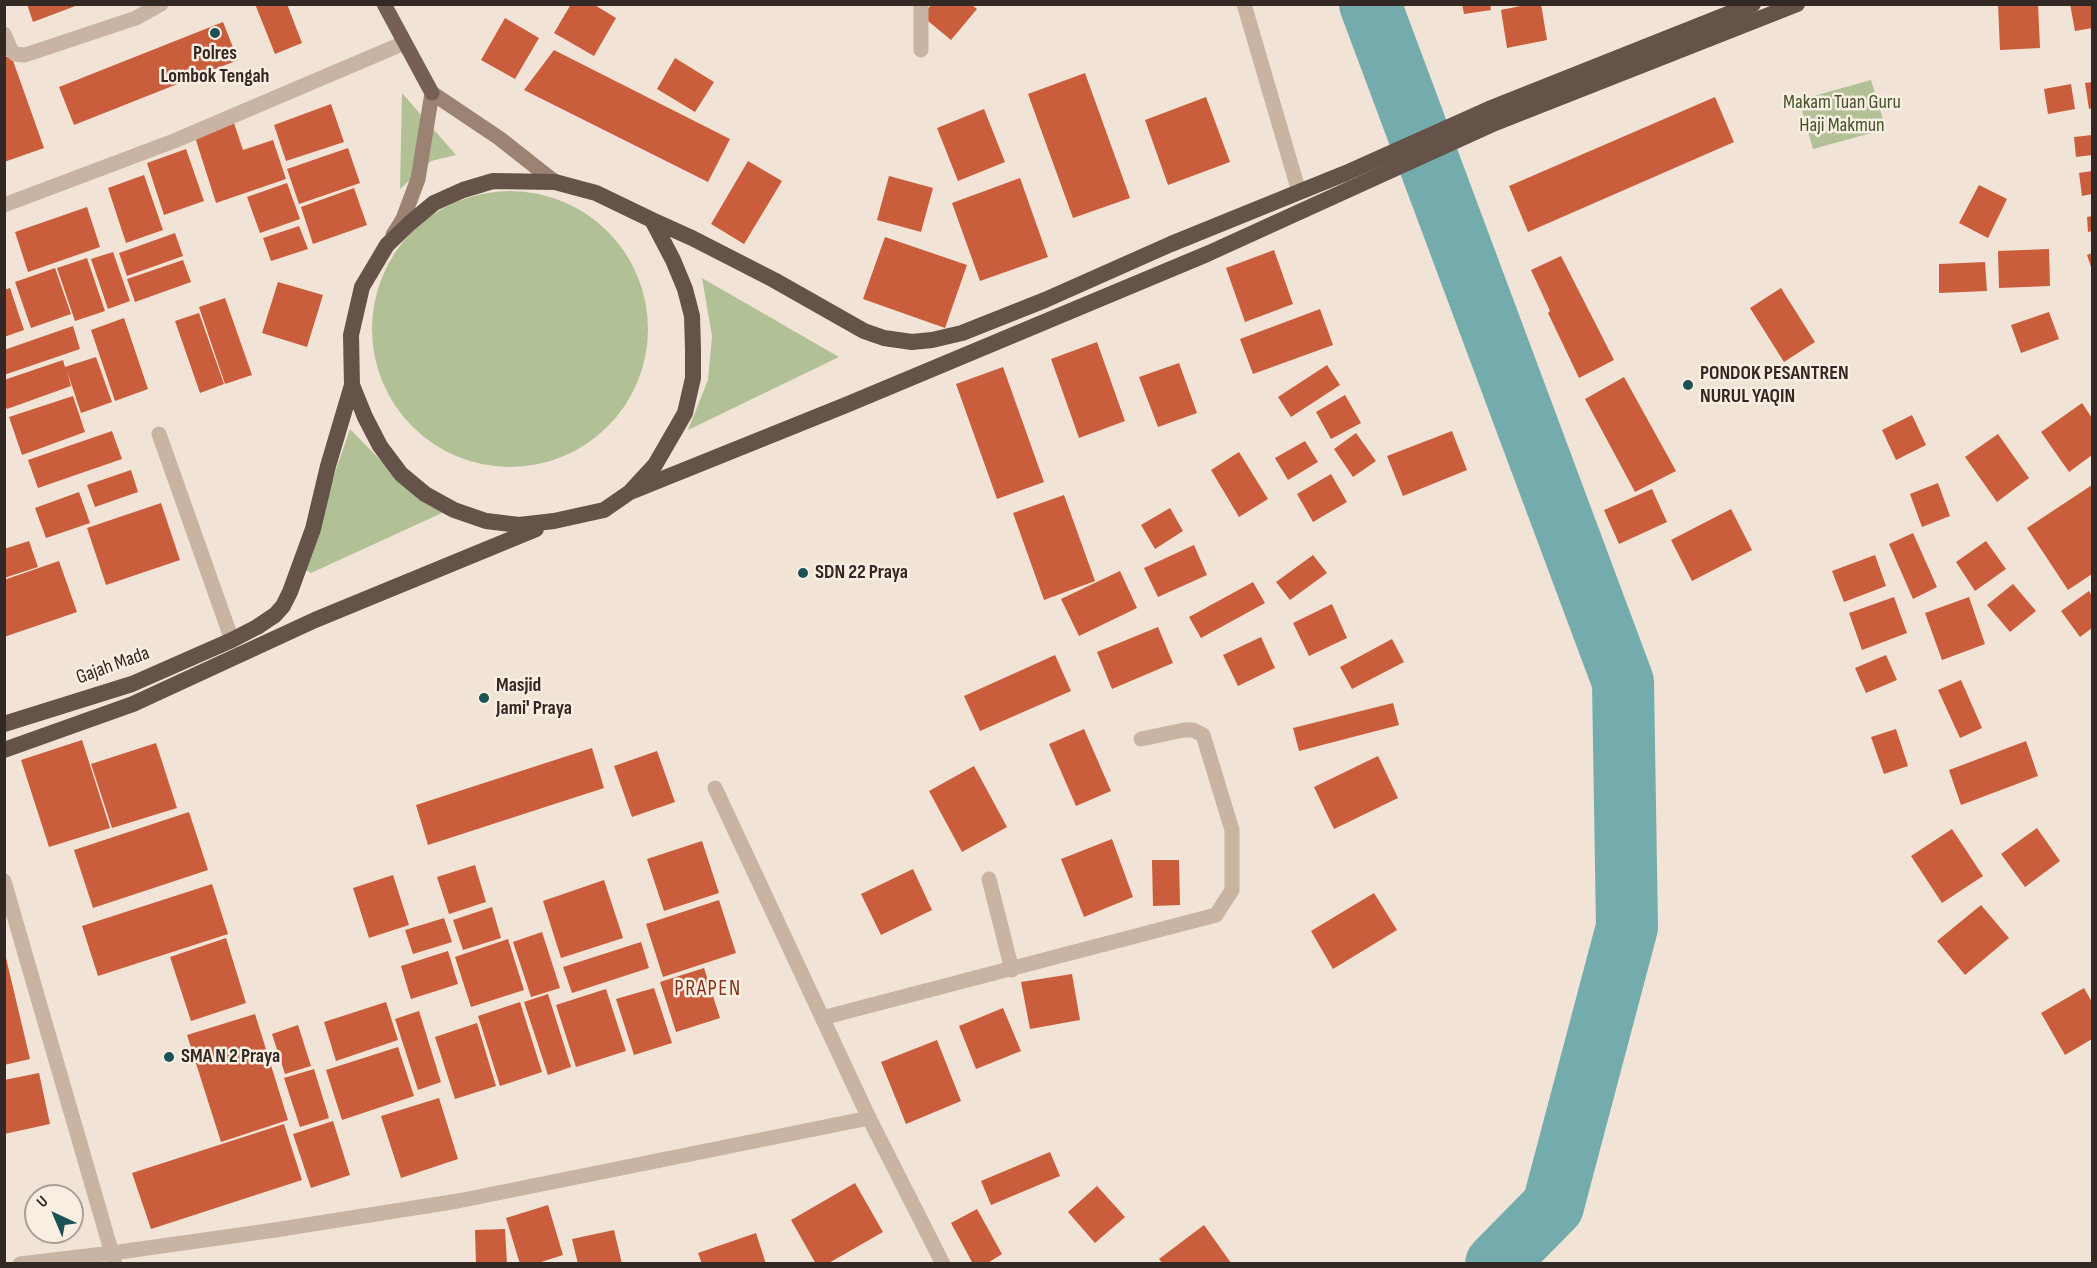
<!DOCTYPE html>
<style>
body{margin:0}
#map{position:relative;width:2097px;height:1268px;overflow:hidden;background:#f1e4d6;font-family:"Sofia Sans Condensed",sans-serif}
canvas{display:block}
.frame{position:absolute;inset:0;border:6px solid #332924;pointer-events:none}
.north{position:absolute;left:24px;top:1184px;width:60px;height:60px;box-sizing:border-box;background:#f9eee2;border:2px solid #aa9f96;border-radius:50%;rotate:316deg;font-size:16px;font-weight:700;line-height:24px;text-align:center;color:#332924}
.north::after{content:'';display:block;margin:auto;width:21px;height:27px;background:#1a5255;clip-path:polygon(50% 0,100% 100%,50% 72%,0 100%)}
</style>
<div id="map">
<canvas width="2097" height="1268"></canvas>
<div class="frame"></div>
<div class="north">U</div>
</div>
<script>
const ctx = document.querySelector('canvas').getContext('2d');
ctx.lineJoin = 'round';
function fillPath(path, color) { ctx.fillStyle = color; ctx.fill(path, 'evenodd'); }
const shape = rows => new Path2D(rows.map(r => 'M' + r).join(''));
function strokePath(path, color, width, dash) { ctx.strokeStyle = color; ctx.lineWidth = width; ctx.lineCap = dash ? 'butt' : 'round'; ctx.setLineDash(dash || []); ctx.stroke(path); }
function drawText(font, color, halo, rows, align = 'center') {
  ctx.font = font + ' "Sofia Sans Condensed",sans-serif'; ctx.lineWidth = 5; ctx.setLineDash([]); ctx.textBaseline = 'middle'; ctx.strokeStyle = halo; ctx.fillStyle = color; for (const [text, x, y, turn = 0] of rows) {
    ctx.save(); ctx.translate(x, y); ctx.rotate((+turn || 0) * Math.PI / 180); ctx.textAlign = isNaN(turn) ? turn : align; if (halo) ctx.strokeText(text, 0, 0); ctx.fillText(text, 0, 0); ctx.restore();
  }
}
fillPath(shape([
 [1871,80,1886,129,1813,149,1799,100],
 [402,93,456,155,431,161,400,189],
 '372 329a138 138 0 1 1 276 0a138 138 0 1 1-276 0Z',
 [702,278,839,357,688,430,708,380,712,336],
 [350,429,390,470,444,512,311,573,302,568]
]), '#b2c096');
strokePath(shape([
 [1370,4,1623,682,1627,927,1553,1206,1496,1264]
]), '#74acae', 62);
fillPath(shape([
 [27,4,78,4,78,5,33,22],
 [255,4,287,4,302,43,275,54],
 [571,4,593,4,616,18,594,56,554,33],
 [1462,4,1490,4,1491,10,1464,14],
 [1530,4,1541,4,1547,40,1507,48,1501,10],
 [1998,4,2038,4,2040,48,2000,50],
 [2070,4,2092,4,2092,28,2075,31],
 [931,5,972,5,977,9,951,40,922,16],
 [505,18,539,38,515,79,481,60],
 [223,22,238,60,74,125,59,87],
 [554,50,730,139,708,182,524,90],
 [11,55,44,148,4,162,4,58],
 [675,58,714,82,695,112,657,89],
 [1085,73,1130,198,1073,218,1028,94],
 [2092,82,2092,108,2089,109,2085,83],
 [2071,84,2075,109,2048,114,2044,89],
 [1206,97,1230,162,1168,185,1145,120],
 [1715,97,1734,142,1528,232,1509,186],
 [331,104,344,142,286,161,274,125],
 [984,109,1005,162,958,181,937,128],
 [234,123,243,150,273,140,286,179,216,203,195,137],
 [2092,135,2092,155,2076,157,2074,137],
 [348,148,360,183,299,204,287,169],
 [186,149,204,201,164,215,147,163],
 [748,161,782,181,744,244,711,224],
 [2092,171,2092,194,2082,196,2079,173],
 [144,175,163,230,126,243,108,188],
 [889,176,933,188,921,232,877,220],
 [1020,178,1048,257,980,281,952,203],
 [287,183,300,219,260,233,247,197],
 [1979,185,2007,199,1988,238,1959,223],
 [354,188,367,225,313,244,301,207],
 [87,207,100,247,28,272,15,232],
 [2092,216,2092,231,2088,232,2087,217],
 [299,226,308,249,271,261,263,238],
 [175,233,183,256,127,276,119,253],
 [885,237,967,265,945,328,863,299],
 [2049,249,2050,286,1999,288,1998,251],
 [1274,250,1293,304,1245,322,1226,268],
 [113,252,130,301,108,309,91,259],
 [2092,253,2092,270,2087,255],
 [1561,256,1614,360,1579,378,1548,313,1550,311,1531,270],
 [87,258,105,311,75,321,57,268],
 [183,260,191,282,135,302,127,279],
 [1985,262,1987,291,1939,293,1939,264],
 [55,268,71,314,31,328,15,282],
 [278,282,323,295,307,347,262,333],
 [10,288,24,330,4,337,4,290],
 [1781,288,1815,342,1784,362,1750,308],
 [225,298,252,375,225,384,199,307],
 [1320,309,1333,345,1253,374,1240,339],
 [2049,312,2059,339,2021,353,2011,325],
 [199,313,224,384,200,393,175,321],
 [124,318,148,389,115,401,91,330],
 [73,326,80,349,4,375,4,350],
 [1097,342,1125,421,1079,438,1051,359],
 [96,357,112,402,81,413,67,371,71,386,7,409,4,403,4,380,63,360,65,367],
 [1179,363,1197,413,1158,427,1139,377],
 [1327,365,1340,385,1291,417,1278,397],
 [1003,367,1044,482,997,499,956,384],
 [1624,377,1676,471,1635,492,1585,399],
 [1345,395,1361,423,1331,439,1316,412],
 [73,396,85,432,22,455,9,417],
 [2082,403,2092,418,2092,455,2069,472,2041,432],
 [1912,415,1926,445,1896,460,1882,430],
 [112,431,122,459,38,488,28,460],
 [1452,431,1467,470,1403,496,1387,456],
 [1356,433,1376,461,1353,477,1334,449],
 [1998,434,2029,478,1997,502,1965,457],
 [1305,441,1318,462,1288,480,1275,458],
 [1239,452,1268,499,1239,517,1211,470],
 [131,470,138,492,95,507,87,485],
 [1331,474,1347,502,1313,522,1297,494],
 [1938,483,1950,516,1922,527,1910,494],
 [2092,485,2092,574,2068,590,2027,528],
 [1652,489,1667,522,1619,544,1604,510],
 [79,492,90,523,46,538,35,508],
 [1064,495,1095,581,1044,600,1013,513],
 [161,503,180,560,106,585,87,528],
 [1170,508,1183,531,1155,549,1141,525],
 [1731,509,1752,550,1692,581,1671,540],
 [1913,533,1937,587,1913,599,1889,544],
 [29,541,38,567,4,578,4,549],
 [1986,541,2006,569,1975,591,1956,562],
 [1194,545,1207,575,1158,597,1144,568],
 [1313,555,1327,573,1290,600,1276,582],
 [1875,555,1886,586,1844,602,1832,571],
 [59,561,77,612,4,637,4,580],
 [1120,571,1137,608,1079,636,1061,599],
 [1253,582,1265,603,1201,638,1189,617],
 [2013,584,2036,611,2010,632,1987,605],
 [2089,591,2092,596,2092,628,2080,637,2061,611],
 [1894,597,1907,633,1862,650,1849,613],
 [1969,597,1985,644,1942,660,1925,613],
 [1332,604,1347,638,1309,656,1293,623],
 [1158,627,1173,663,1112,689,1097,652],
 [1261,637,1275,668,1238,686,1223,655],
 [1392,639,1404,662,1352,689,1340,667],
 [1055,655,1071,691,980,731,964,696],
 [1886,655,1897,680,1866,693,1855,668],
 [1961,680,1982,728,1960,738,1938,690],
 [1393,703,1399,725,1299,751,1293,728],
 [1084,729,1111,791,1076,806,1049,744],
 [1896,729,1908,766,1884,774,1871,737],
 [82,740,110,828,49,847,21,760],
 [2026,741,2038,776,1961,805,1949,770],
 [156,743,177,808,112,828,91,764],
 [592,748,604,788,428,845,416,805],
 [657,751,675,802,632,817,614,766],
 [1378,756,1398,798,1334,829,1314,787],
 [974,766,1007,827,962,852,929,791],
 [189,812,208,870,93,908,74,850],
 [2037,828,2060,861,2025,887,2001,854],
 [1952,829,1983,876,1942,903,1911,856],
 [1112,839,1133,897,1084,917,1061,859],
 [702,841,719,893,664,911,647,859],
 [1152,860,1179,860,1180,905,1153,906],
 [475,865,486,902,449,914,437,877],
 [913,869,932,910,881,935,861,894],
 [393,875,409,925,369,938,353,888],
 [604,880,623,938,561,958,543,901],
 [212,884,228,934,98,976,82,926],
 [1374,893,1397,930,1333,969,1311,931],
 [719,900,736,953,663,977,646,924],
 [1981,905,2009,938,1965,975,1937,941],
 [492,907,501,938,463,950,453,920],
 [444,918,452,942,413,954,405,930],
 [542,932,560,988,531,997,513,942],
 [226,938,246,1003,191,1021,170,957],
 [508,939,524,990,471,1007,455,957],
 [641,942,649,968,572,993,563,967],
 [448,951,458,984,411,999,401,966],
 [6,958,30,1059,4,1065,4,959],
 [704,968,720,1018,676,1032,660,982],
 [1072,974,1080,1020,1030,1029,1021,982],
 [654,988,672,1043,634,1055,616,999],
 [2084,988,2092,1002,2092,1039,2065,1055,2041,1013],
 [606,989,626,1051,576,1067,556,1005],
 [548,994,571,1067,548,1075,524,1002],
 [386,1002,398,1040,336,1061,324,1022],
 [520,1002,542,1072,500,1086,478,1016],
 [1003,1008,1021,1051,976,1069,959,1026],
 [419,1011,441,1082,418,1090,395,1019],
 [255,1014,288,1120,221,1142,187,1035],
 [477,1023,496,1086,455,1099,435,1037],
 [298,1025,311,1066,285,1074,272,1034],
 [937,1040,961,1101,906,1124,881,1062],
 [398,1047,414,1096,342,1120,326,1070],
 [314,1069,329,1118,300,1127,284,1078],
 [39,1073,50,1124,4,1134,4,1080],
 [439,1098,458,1159,401,1178,381,1116],
 [333,1121,350,1175,311,1188,293,1134],
 [284,1124,302,1180,151,1229,132,1173],
 [1050,1152,1060,1176,991,1205,981,1181],
 [855,1183,883,1232,827,1264,816,1264,791,1220],
 [1097,1186,1125,1217,1095,1243,1068,1212],
 [548,1205,563,1255,535,1264,520,1264,506,1218],
 [977,1209,1002,1254,986,1264,973,1264,951,1223],
 [1204,1225,1231,1263,1163,1264,1159,1259],
 [505,1229,507,1264,476,1264,475,1230],
 [614,1230,622,1264,578,1264,572,1239],
 [756,1233,766,1264,702,1264,698,1253]
]), '#c95d3c');
strokePath(shape([
 [989,879,1012,970]
]), '#c9b3a2', 15);
strokePath(shape([
 [921,4,921,50],
 [1244,4,1299,192],
 [4,34,11,50,15,54,25,55,136,18,161,4],
 [4,205,174,141,404,43],
 [159,434,232,640],
 [822,1018,1216,915,1232,890,1232,830,1203,735,1193,730,1184,730,1141,739],
 [20,1264,112,1253,275,1230,458,1201,869,1118,715,788]
]), '#c9b3a2', 15);
strokePath(shape([
 [4,881,115,1264],
 [869,1118,943,1264]
]), '#c9b3a2', 15);
strokePath(shape([
 [393,235,403,219,418,179,432,93,499,138,555,182]
]), '#9c8273', 15);
strokePath(shape([
 [384,4,432,93]
]), '#766055', 15);
strokePath(shape([
 [493,181,555,182,596,193,652,220,673,260,685,289,692,316,693,349,693,378,685,413,655,465,630,492,604,510,554,521,519,525,486,521,454,510,425,494,401,474,380,446,365,417,352,385,351,335,362,287,387,245,410,223,434,203,463,190,493,181],
 [652,220,692,238,774,280,864,331,884,338,912,342,932,340,962,333,1045,300,1171,244,1346,173,1489,109,1753,4],
 [630,492,846,405,1207,254,1495,123,1797,4],
 [4,724,132,684,232,640,257,627,275,615,283,606,290,592,313,529,328,466,352,385],
 [4,750,133,704,315,620,536,529]
]), '#655248', 16);
for (const [x, y, r, color] of [
 [215,33,6,"#1a5255"],
 [1688,385,6,"#1a5255"],
 [803,573,6,"#1a5255"],
 [484,698,6,"#1a5255"],
 [169,1057,6,"#1a5255"]
]) { const dot = new Path2D(); dot.arc(x, y, r, 0, 2 * Math.PI); ctx.fillStyle = color; ctx.fill(dot); strokePath(dot, '#f9eee2', 2); }
drawText('bold 20px', '#332924', '#f9eee2', [
 ["Polres",215,54,"center"],
 ["Lombok Tengah",215,77,"center"],
 ["PONDOK PESANTREN",1700,374],
 ["NURUL YAQIN",1700,397],
 ["SDN 22 Praya",815,573],
 ["Masjid",496,686],
 ["Jami' Praya",496,709],
 ["SMA N 2 Praya",181,1057]
], 'left');
drawText('20px', '#435228', '#f9eee2', [
 ["Makam Tuan Guru",1842,103],
 ["Haji Makmun",1842,126]
]);
drawText('20px', '#332924', '#f9eee2', [
 ["Gajah Mada",113,666,-20]
]);
ctx.letterSpacing = '1.5px';
drawText('22px', '#84341c', '#f9eee2', [
 ["PRAPEN",708,989]
]);
ctx.letterSpacing = '0px';
</script>
